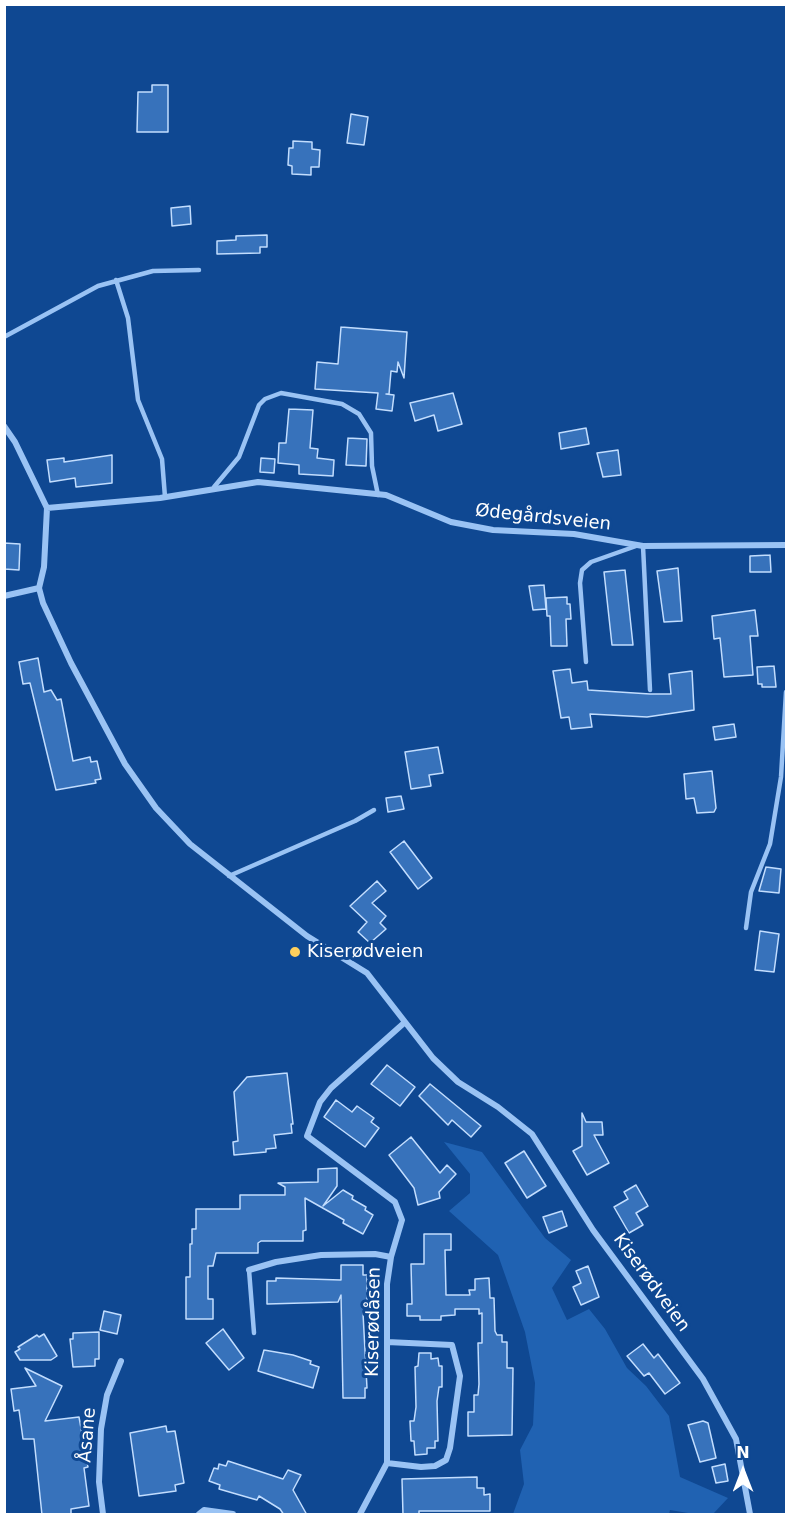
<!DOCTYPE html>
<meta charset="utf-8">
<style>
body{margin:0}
#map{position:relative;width:791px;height:1519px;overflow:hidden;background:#0f4892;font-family:"DejaVu Sans",sans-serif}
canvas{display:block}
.frame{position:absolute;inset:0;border:6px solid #fff;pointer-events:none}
.north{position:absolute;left:713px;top:1441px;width:60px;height:60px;-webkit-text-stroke:4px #0f4892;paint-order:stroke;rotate:0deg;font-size:16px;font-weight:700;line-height:24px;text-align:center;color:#fff}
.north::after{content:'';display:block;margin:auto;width:21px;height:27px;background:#fff;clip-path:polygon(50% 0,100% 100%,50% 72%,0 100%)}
</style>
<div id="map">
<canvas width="791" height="1519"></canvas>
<div class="frame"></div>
<div class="north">N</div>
</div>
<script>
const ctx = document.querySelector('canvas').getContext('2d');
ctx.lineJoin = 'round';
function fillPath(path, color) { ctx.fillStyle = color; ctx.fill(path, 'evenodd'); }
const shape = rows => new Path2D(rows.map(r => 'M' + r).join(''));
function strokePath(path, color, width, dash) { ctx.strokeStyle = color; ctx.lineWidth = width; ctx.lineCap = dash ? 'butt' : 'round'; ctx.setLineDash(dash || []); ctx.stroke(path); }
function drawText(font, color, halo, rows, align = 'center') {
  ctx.font = font + ' "DejaVu Sans",sans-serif'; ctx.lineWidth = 6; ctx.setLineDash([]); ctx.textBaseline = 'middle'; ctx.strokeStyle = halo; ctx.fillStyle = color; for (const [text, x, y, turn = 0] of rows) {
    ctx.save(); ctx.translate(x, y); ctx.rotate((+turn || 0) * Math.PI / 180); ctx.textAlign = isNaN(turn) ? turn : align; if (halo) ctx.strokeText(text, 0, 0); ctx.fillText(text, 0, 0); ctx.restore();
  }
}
fillPath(shape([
 [444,1142,482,1152,545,1238,571,1260,552,1288,567,1320,589,1309,605,1329,627,1368,646,1386,669,1416,680,1477,728,1498,713,1514,694,1514,670,1510,669,1514,513,1514,524,1484,520,1450,533,1425,535,1383,525,1332,498,1255,449,1211,470,1193,470,1174]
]), '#2062b2');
const building = shape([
 [152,85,168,85,168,132,137,132,138,92,152,92,152,85],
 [351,114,368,117,364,145,347,143,351,114],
 [293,141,312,142,312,149,320,150,319,167,311,167,311,175,292,174,292,166,288,165,289,148,293,148,293,141],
 [190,206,191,224,172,226,171,208,190,206],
 [267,235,267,247,260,247,260,253,217,254,217,241,236,240,236,236,267,235],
 [341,327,407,332,404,378,398,362,397,372,391,371,389,394,386,394,394,395,392,411,376,409,378,393,315,389,317,362,338,364,341,327],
 [453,393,462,424,438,431,434,415,415,421,410,403,453,393],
 [289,409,313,410,310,448,318,449,317,458,334,460,333,476,299,474,299,465,278,463,279,443,286,443,289,409],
 [586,428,589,444,561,449,559,433,586,428],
 [348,438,367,439,366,466,346,465,348,438],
 [618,450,621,475,603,477,597,453,618,450],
 [112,455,112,483,76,487,75,478,50,482,47,460,64,458,64,462,112,455],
 [261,458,275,459,274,473,260,472,261,458],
 [4,543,20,544,19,570,4,569,4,543],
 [770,555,771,572,750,572,750,556,770,555],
 [678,568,682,621,664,622,657,571,678,568],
 [625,570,633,645,612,645,604,572,625,570],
 [544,585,546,609,533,610,529,586,544,585],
 [567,597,567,604,570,604,571,619,566,619,567,646,551,646,550,616,547,616,546,598,567,597],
 [755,610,758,636,750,636,753,675,724,677,720,638,714,639,712,616,755,610],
 [38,658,44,692,51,690,57,700,61,699,73,761,90,757,91,762,97,761,101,779,95,780,96,783,56,790,30,683,23,684,19,662,38,658],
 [774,666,776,687,762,687,762,684,758,684,757,667,774,666],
 [570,669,572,683,587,681,588,690,650,694,671,694,669,674,692,671,694,710,647,717,590,714,592,727,571,729,569,717,561,718,553,671,570,669],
 [734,724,736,737,715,740,713,727,734,724],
 [438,747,443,773,429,775,431,786,411,789,405,752,438,747],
 [712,771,716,808,714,812,697,813,694,798,686,799,684,774,712,771],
 [401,796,404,809,388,812,386,798,401,796],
 [404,841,432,878,418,889,390,852,404,841],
 [766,867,781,869,779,893,759,891,766,867],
 [377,881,386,891,372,903,386,916,380,923,386,929,370,943,358,932,367,922,350,906,377,881],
 [760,931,779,934,774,972,755,970,760,931],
 [387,1065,415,1087,400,1106,371,1084,387,1065],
 [287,1073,293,1124,291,1124,292,1133,274,1135,276,1148,266,1149,266,1152,234,1155,233,1142,238,1141,234,1092,247,1077,287,1073],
 [430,1084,481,1126,471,1137,452,1120,448,1125,419,1096,430,1084],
 [336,1100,352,1112,357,1106,374,1118,371,1122,379,1128,365,1147,324,1117,336,1100],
 [582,1113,586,1122,602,1122,603,1135,594,1135,609,1163,587,1175,573,1151,582,1146,582,1113],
 [411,1137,440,1173,447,1165,456,1174,439,1192,440,1198,418,1205,414,1188,389,1155,411,1137],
 [524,1151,546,1186,527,1198,505,1163,524,1151],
 [337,1168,337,1186,323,1206,343,1190,353,1196,352,1199,366,1207,365,1210,373,1215,363,1234,343,1223,344,1220,305,1198,306,1230,303,1231,303,1241,261,1241,258,1243,258,1253,216,1253,213,1266,208,1266,208,1299,213,1299,213,1319,186,1319,186,1277,190,1277,190,1244,192,1244,192,1229,196,1229,196,1209,240,1209,240,1195,285,1195,285,1187,278,1183,318,1182,318,1169,337,1168],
 [636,1185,648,1206,636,1213,643,1225,629,1233,614,1207,628,1199,624,1192,636,1185],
 [562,1211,567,1226,549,1233,543,1217,562,1211],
 [424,1234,451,1234,451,1250,445,1250,446,1295,470,1295,469,1290,475,1290,475,1279,489,1278,490,1298,494,1298,495,1331,497,1335,502,1335,502,1342,507,1342,507,1368,513,1368,512,1435,468,1436,468,1412,474,1412,474,1395,478,1395,479,1384,478,1343,482,1343,482,1313,479,1314,479,1309,455,1309,455,1315,441,1316,441,1320,420,1320,420,1316,407,1316,407,1304,412,1304,411,1264,424,1264,424,1234],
 [341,1265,363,1265,363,1275,367,1275,367,1313,363,1313,367,1388,365,1388,365,1398,343,1398,341,1295,338,1302,267,1304,267,1281,276,1281,276,1278,341,1280,341,1265],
 [588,1266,599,1297,581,1305,573,1287,581,1283,576,1271,588,1266],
 [104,1311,121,1315,117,1334,100,1330,104,1311],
 [223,1329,244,1358,229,1370,206,1343,223,1329],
 [99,1332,99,1359,95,1359,95,1366,73,1367,70,1339,73,1339,73,1333,99,1332],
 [44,1334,57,1356,51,1360,20,1360,15,1352,20,1349,18,1347,37,1335,39,1337,44,1334],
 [643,1344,654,1358,658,1354,680,1383,665,1394,649,1373,644,1376,627,1356,643,1344],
 [264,1350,293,1355,311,1361,310,1364,319,1367,313,1388,258,1371,264,1350],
 [419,1353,431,1353,431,1359,438,1358,439,1366,442,1366,442,1387,439,1387,437,1401,438,1441,435,1441,435,1448,427,1448,427,1454,415,1455,414,1441,411,1441,410,1421,414,1421,416,1407,415,1367,418,1366,419,1353],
 [25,1368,62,1386,45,1421,79,1417,88,1467,84,1468,89,1506,71,1509,71,1515,42,1515,34,1439,23,1439,19,1410,14,1411,11,1389,36,1386,25,1368],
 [703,1421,708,1423,716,1458,700,1462,688,1425,703,1421],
 [166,1426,167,1432,175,1431,184,1483,175,1485,176,1491,139,1496,130,1433,166,1426],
 [228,1461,283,1479,288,1470,301,1475,293,1490,307,1515,284,1515,280,1509,259,1496,257,1500,219,1489,220,1485,209,1481,214,1468,218,1469,219,1464,226,1466,228,1461],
 [725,1464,728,1481,716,1483,712,1467,725,1464],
 [477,1477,477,1488,484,1488,484,1495,490,1494,490,1511,419,1511,419,1515,403,1515,402,1479,477,1477]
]);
fillPath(building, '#3772bb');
strokePath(building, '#c2ddfe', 1.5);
strokePath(shape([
 [116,280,128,318,138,400,162,459,165,497],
 [4,337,98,286,153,271,199,270],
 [214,487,239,457,259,405,265,399,281,393,342,404,359,414,371,433,372,466,378,495],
 [643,546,650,690],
 [586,662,580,583,582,570,591,562,639,545],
 [229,876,355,821,374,810],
 [746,928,751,892,770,844,781,777,786,692],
 [249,1270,254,1333]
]), '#9ac3f4', 4.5);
strokePath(shape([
 [4,426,15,442,47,508,44,567,39,588,43,603,71,663,125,764,156,808,190,844,307,936,367,973,433,1058,458,1082,498,1107,532,1134,593,1230,703,1379,736,1439,750,1514],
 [47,508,160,498,258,482,386,495,451,522,493,530,574,534,643,546,786,545],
 [4,596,39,588],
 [249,1270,276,1262,321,1255,375,1254,391,1257],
 [387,1342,452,1345,460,1376,450,1448,446,1460,435,1466,421,1467,387,1463],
 [103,1514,99,1482,101,1429,107,1395,121,1361],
 [199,1514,204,1510,233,1514],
 [360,1514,387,1463,387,1284,391,1257,402,1220,395,1202,307,1136,320,1102,331,1088,404,1023]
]), '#9ac3f4', 6);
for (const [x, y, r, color] of [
 [295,952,6,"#ffd05d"]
]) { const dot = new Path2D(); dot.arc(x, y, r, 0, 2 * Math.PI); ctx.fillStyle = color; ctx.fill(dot); strokePath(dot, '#0f4892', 2); }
drawText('18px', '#fff', '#0f4892', [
 ["Ødegårdsveien",543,518,6],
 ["Kiserødveien",651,1283,54],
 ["Kiserødåsen",374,1322,-89],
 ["Åsane",88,1435,-85]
]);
drawText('18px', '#fff', '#0f4892', [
 ["Kiserødveien",307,952]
], 'left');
</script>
